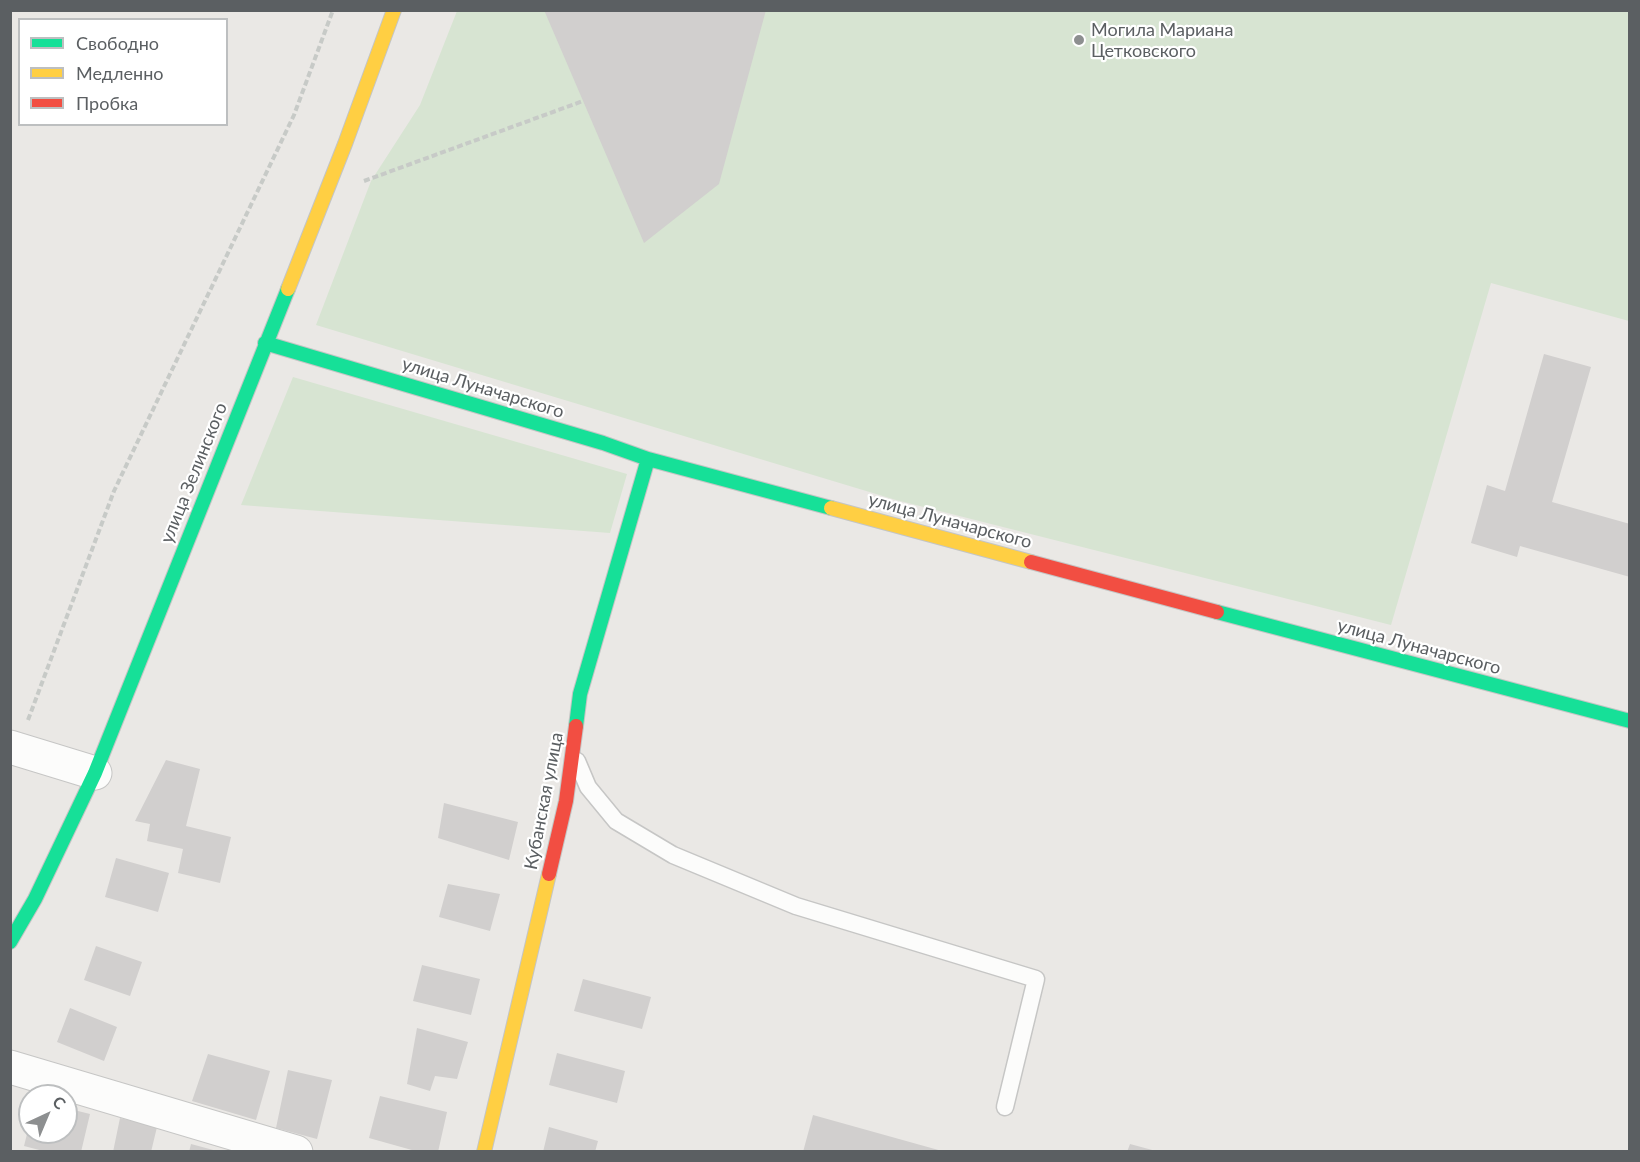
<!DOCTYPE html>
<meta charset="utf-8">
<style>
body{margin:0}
#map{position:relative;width:1640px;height:1162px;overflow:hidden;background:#eae8e5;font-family:Lato,sans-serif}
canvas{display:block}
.frame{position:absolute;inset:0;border:12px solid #5b5f62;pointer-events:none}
.legend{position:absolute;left:18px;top:18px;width:210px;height:108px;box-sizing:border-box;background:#fff;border:2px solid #bdbfc0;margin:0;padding:8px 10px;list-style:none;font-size:18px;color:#5b5f62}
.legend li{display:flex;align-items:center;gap:12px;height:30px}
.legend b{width:30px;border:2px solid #bdbfc0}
.north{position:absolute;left:18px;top:1084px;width:60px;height:60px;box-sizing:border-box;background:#fff;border:2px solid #bdbfc0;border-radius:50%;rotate:44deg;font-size:16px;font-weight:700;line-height:24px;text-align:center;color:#5b5f62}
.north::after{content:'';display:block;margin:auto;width:21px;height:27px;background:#8d8f90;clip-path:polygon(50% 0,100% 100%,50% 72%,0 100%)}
</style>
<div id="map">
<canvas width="1640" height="1162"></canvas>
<div class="frame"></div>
<ul class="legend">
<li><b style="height:8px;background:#16e098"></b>Свободно</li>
<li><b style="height:8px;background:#ffcf43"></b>Медленно</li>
<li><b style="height:8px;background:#f24e42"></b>Пробка</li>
</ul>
<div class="north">С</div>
</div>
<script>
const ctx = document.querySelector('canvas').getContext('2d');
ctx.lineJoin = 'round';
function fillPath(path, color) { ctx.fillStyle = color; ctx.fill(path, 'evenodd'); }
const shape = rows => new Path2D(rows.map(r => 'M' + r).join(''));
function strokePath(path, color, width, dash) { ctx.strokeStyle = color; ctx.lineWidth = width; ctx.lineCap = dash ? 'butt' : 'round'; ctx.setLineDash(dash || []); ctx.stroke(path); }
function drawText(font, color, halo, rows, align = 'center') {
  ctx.font = font + ' Lato,sans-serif'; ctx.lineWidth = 4.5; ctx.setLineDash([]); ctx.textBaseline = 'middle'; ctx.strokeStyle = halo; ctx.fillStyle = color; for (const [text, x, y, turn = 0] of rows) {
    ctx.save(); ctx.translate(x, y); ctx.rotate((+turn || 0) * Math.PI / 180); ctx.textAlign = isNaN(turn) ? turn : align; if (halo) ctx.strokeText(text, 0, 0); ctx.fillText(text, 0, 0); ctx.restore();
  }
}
fillPath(shape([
 [457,11,1629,11,1629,321,1491,283,1391,625,896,500,316,325,371,181,420,105],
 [293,377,627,474,610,533,241,505]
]), '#d7e4d2');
fillPath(shape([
 [544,10,766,10,719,184,644,243],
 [1544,354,1591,367,1552,502,1630,524,1630,577,1520,546,1517,557,1471,543,1487,485,1505,491],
 [166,760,200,769,186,826,231,837,220,883,178,873,183,849,147,841,150,824,135,821],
 [444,803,518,822,509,860,438,838],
 [116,858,169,873,158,912,105,897],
 [448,884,500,894,490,931,439,917],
 [96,946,142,962,130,996,84,980],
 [422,965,480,979,471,1015,413,1001],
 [583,979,651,997,642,1029,574,1011],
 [70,1008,117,1027,104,1061,57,1042],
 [417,1028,468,1042,457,1079,435,1076,430,1091,407,1084],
 [557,1053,625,1071,617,1103,549,1085],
 [208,1054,270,1071,256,1120,192,1101],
 [288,1070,332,1080,317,1139,276,1128],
 [380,1096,447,1112,438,1152,419,1152,369,1138],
 [66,1108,90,1114,81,1152,47,1152,24,1146,29,1126,30,1132,66,1132],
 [813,1115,942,1151,942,1152,803,1152],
 [120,1118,157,1127,151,1152,113,1152],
 [549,1127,598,1141,595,1152,543,1152],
 [191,1144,217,1151,217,1152,189,1152],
 [1130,1144,1156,1151,1156,1152,1127,1152]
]), '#d1cfce');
const lane = shape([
 [577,761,588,787,616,821,673,855,796,906,1036,979,1005,1107]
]);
const street = shape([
 [10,747,95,773],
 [10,1067,296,1152]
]);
const fast = shape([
 [265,343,603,443,648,459,831,508],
 [1217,612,1630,721],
 [576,726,580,694,648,459],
 [10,942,35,899,95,773,288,289]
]);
const slow = shape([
 [288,289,345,144,394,10],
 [831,508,1031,562],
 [484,1152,549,874]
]);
const jam = shape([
 [1031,562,1217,612],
 [549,874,566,801,576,726]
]);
strokePath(lane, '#c6c6c5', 19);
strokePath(street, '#c6c6c5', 35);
strokePath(fast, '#c4c5c4', 16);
strokePath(slow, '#c4c5c4', 16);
strokePath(jam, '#c4c5c4', 16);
strokePath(shape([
 [364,181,583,101],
 [28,720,114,491,294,115,333,10]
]), '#c7cac7', 4, [6, 3]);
strokePath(lane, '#fcfcfb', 16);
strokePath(street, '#fcfcfb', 33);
strokePath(fast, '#16e098', 14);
strokePath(slow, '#ffcf43', 14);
strokePath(jam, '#f24e42', 14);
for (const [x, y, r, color] of [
 [1079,40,6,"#8d8f90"]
]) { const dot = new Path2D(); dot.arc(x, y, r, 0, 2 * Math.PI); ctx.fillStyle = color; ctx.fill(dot); strokePath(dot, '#fff', 2); }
drawText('18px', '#5b5f62', '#fff', [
 ["Могила Мариана",1091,30],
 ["Цетковского",1091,51]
], 'left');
drawText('18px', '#5b5f62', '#fff', [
 ["улица Луначарского",483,388,17],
 ["улица Зелинского",194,473,-68],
 ["улица Луначарского",950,521,15],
 ["улица Луначарского",1419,647,15],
 ["Кубанская улица",544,801,-79]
]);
</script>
